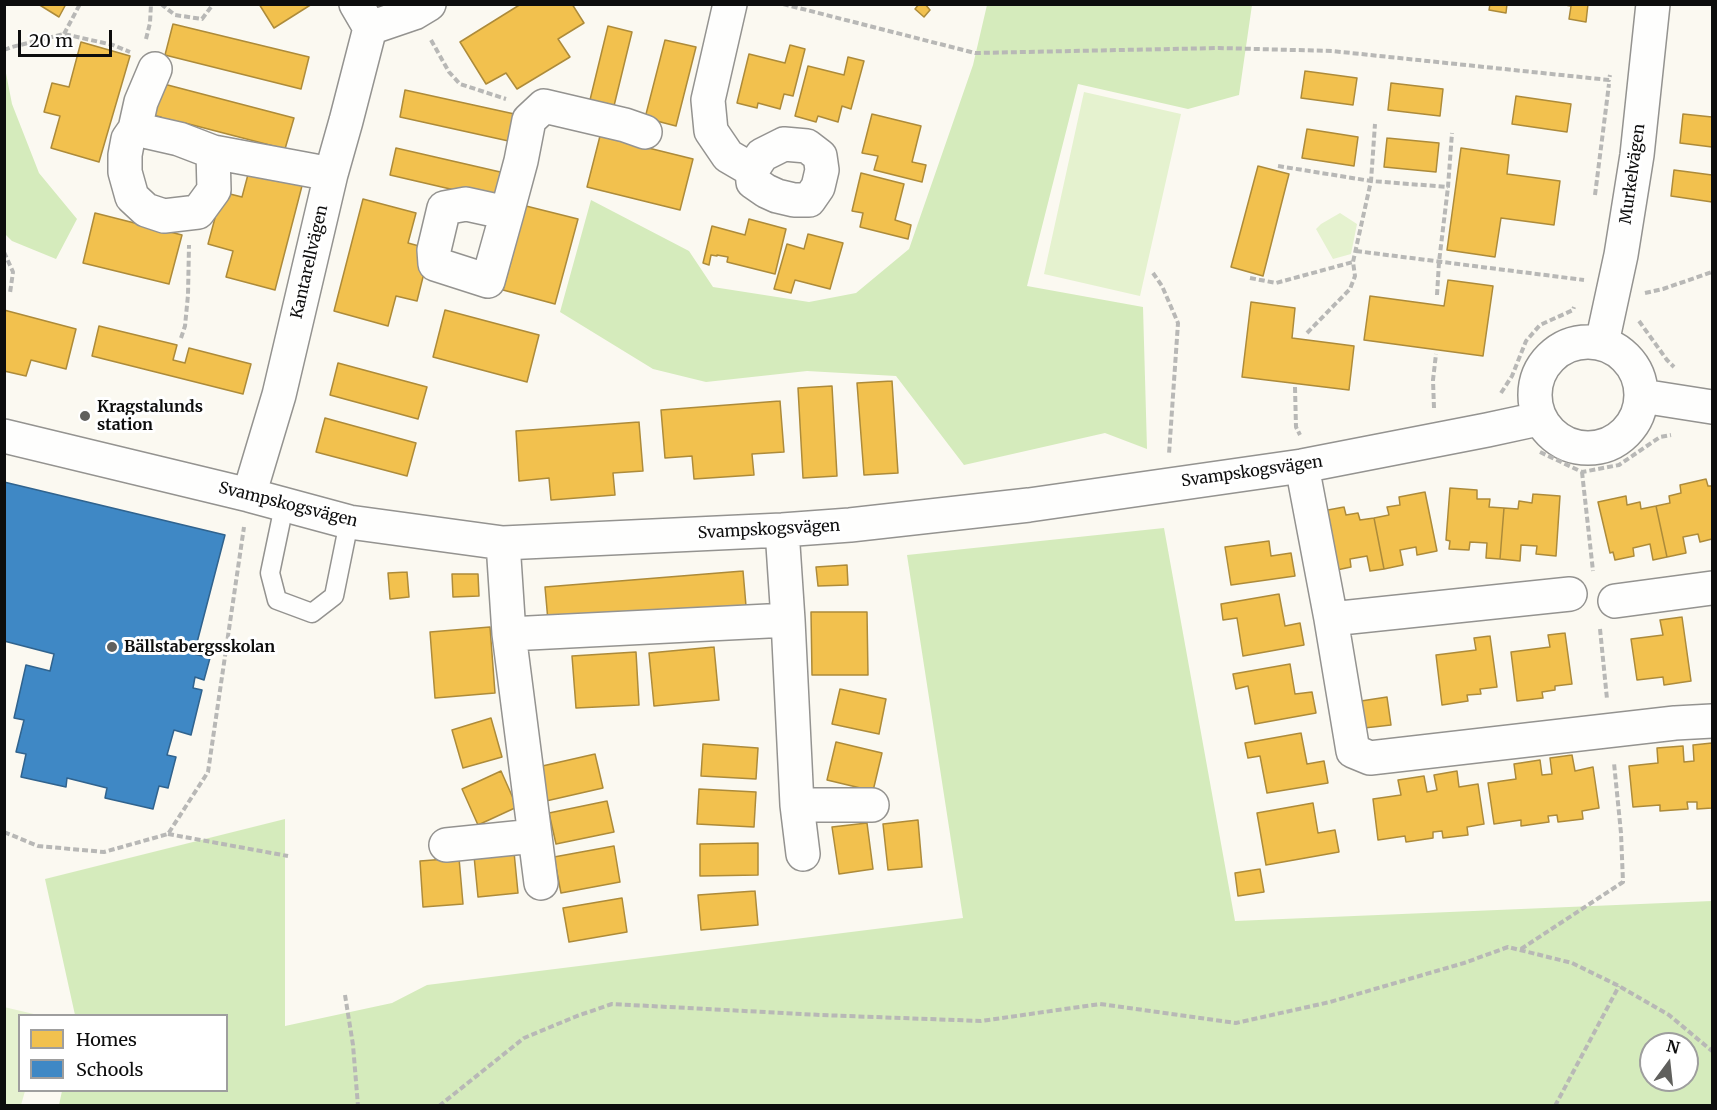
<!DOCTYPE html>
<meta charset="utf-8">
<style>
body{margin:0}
#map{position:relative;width:1717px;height:1110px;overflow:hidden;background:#fbf9f1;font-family:Merriweather,serif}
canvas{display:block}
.frame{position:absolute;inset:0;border:6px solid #0d0d0d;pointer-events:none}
.legend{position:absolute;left:18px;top:1014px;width:210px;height:78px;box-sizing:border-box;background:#fff;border:2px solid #9e9e9e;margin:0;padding:8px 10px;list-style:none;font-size:18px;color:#0d0d0d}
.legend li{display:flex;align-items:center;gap:12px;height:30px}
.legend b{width:30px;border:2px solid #9e9e9e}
.north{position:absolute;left:1639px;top:1032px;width:60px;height:60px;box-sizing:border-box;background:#fff;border:2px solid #9e9e9e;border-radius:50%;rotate:15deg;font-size:16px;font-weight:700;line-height:24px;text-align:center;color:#0d0d0d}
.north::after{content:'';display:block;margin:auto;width:21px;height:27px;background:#60605d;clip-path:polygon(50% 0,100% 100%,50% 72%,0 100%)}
.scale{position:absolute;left:18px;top:30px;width:94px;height:27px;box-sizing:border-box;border:3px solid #0d0d0d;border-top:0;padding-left:8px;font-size:18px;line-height:21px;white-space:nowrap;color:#0d0d0d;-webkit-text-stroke:4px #fff;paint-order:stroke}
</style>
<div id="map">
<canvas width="1717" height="1110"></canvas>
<div class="frame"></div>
<ul class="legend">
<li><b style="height:16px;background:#f2c14e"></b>Homes</li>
<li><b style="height:16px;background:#3f88c5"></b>Schools</li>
</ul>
<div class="north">N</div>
<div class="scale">20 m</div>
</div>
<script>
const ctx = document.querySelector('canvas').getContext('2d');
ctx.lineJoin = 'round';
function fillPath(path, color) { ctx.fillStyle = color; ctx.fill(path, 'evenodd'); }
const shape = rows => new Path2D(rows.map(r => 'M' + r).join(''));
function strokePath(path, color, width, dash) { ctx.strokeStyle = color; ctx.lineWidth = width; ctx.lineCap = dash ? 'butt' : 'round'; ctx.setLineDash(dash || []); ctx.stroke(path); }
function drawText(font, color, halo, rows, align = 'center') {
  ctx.font = font + ' Merriweather,serif'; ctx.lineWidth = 6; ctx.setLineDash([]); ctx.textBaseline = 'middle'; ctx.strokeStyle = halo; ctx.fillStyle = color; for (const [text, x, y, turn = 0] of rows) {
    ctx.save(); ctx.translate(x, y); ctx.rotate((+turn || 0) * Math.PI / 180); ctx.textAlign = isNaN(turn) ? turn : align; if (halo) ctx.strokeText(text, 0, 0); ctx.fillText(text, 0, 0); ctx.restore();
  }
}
fillPath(shape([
 [1084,92,1181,114,1140,296,1044,274],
 [1340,213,1357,224,1351,254,1333,259,1316,229,1321,224],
 [4,1007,38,1015,20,1016,20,1090,25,1091,21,1105,5,1105]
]), '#e5f2cf');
fillPath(shape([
 [987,5,1252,5,1239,95,1188,109,1078,84,1027,286,1143,307,1147,449,1105,433,964,465,896,376,807,371,706,382,653,369,560,312,591,200,689,251,713,287,809,302,856,293,909,249,973,65],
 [4,63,12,104,39,173,77,219,56,259,12,241,5,234],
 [1164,528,1235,921,1712,901,1712,1105,59,1105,62,1091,226,1090,226,1016,75,1015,45,879,285,819,285,1026,392,1003,427,985,963,918,907,555],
 [1651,1044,1687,1044,1687,1080,1651,1080]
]), '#d5ebbc');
const homes = shape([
 [38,4,66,4,59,17,38,4],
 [259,4,312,4,274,28,259,4],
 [521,4,572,4,584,23,558,39,570,57,517,89,506,73,486,84,460,42,521,4],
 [919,4,925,4,930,10,924,17,915,9,919,4],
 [1490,4,1507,4,1506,13,1489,10,1490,4],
 [1559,4,1588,4,1586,22,1569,19,1571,6,1559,4],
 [173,24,309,57,301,89,165,55,173,24],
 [608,26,632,32,613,110,589,104,608,26],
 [665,40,696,47,676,126,645,118,665,40],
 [81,42,130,56,99,162,51,148,60,116,44,112,52,83,69,87,81,42],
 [790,45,805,49,793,96,784,94,780,109,758,103,757,108,737,103,749,54,785,63,790,45],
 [848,57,864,61,851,109,842,106,838,122,818,116,816,122,795,116,808,66,844,75,848,57],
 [1305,71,1357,78,1353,105,1301,98,1305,71],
 [160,83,294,118,285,149,185,123,182,134,158,128,161,117,152,115,160,83],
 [1391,83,1443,89,1440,116,1388,110,1391,83],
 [405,90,519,115,513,142,400,117,405,90],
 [1516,96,1571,104,1567,132,1512,124,1516,96],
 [872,114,921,126,912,162,926,165,922,182,874,170,878,156,862,153,872,114],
 [1683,114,1712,117,1712,147,1680,143,1683,114],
 [1307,129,1358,137,1354,166,1302,158,1307,129],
 [600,136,693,159,680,210,587,187,600,136],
 [1387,138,1439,143,1436,172,1384,167,1387,138],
 [396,148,509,174,502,201,390,175,396,148],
 [1461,148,1509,155,1507,174,1560,181,1554,225,1501,218,1495,257,1447,250,1461,148],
 [1258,166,1289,174,1263,276,1231,267,1258,166],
 [250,167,303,182,275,290,226,277,233,251,208,244,222,192,242,197,250,167],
 [1674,170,1712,175,1712,202,1671,196,1674,170],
 [861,173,904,184,895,220,911,225,908,239,860,227,863,213,852,211,861,173],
 [363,199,416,213,408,243,430,249,417,301,396,296,388,326,334,311,363,199],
 [526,206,578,219,555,304,503,290,526,206],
 [95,213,182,235,169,284,83,263,95,213],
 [749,219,786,229,775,274,727,262,728,257,717,255,717,256,711,255,709,265,703,263,712,226,745,235,749,219],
 [808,234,843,243,830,289,795,280,791,293,774,289,787,244,804,249,808,234],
 [1448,280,1493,286,1483,356,1364,340,1370,296,1444,306,1448,280],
 [1251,302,1295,308,1292,338,1354,346,1349,390,1242,377,1251,302],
 [4,310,76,329,66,369,31,360,26,376,4,371,4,310],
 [445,310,539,335,527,382,433,357,445,310],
 [99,326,177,345,173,360,185,363,189,348,251,364,243,394,92,356,99,326],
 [338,363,427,387,418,419,330,395,338,363],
 [892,381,898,473,864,475,857,383,892,381],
 [832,386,837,476,803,478,798,388,832,386],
 [780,401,784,452,752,454,754,475,694,479,692,456,665,458,661,410,780,401],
 [325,418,416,443,407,476,316,452,325,418],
 [639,422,643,471,613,473,615,495,551,500,549,478,519,481,516,431,639,422],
 [1706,479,1708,486,1712,486,1712,539,1700,542,1698,534,1683,537,1686,553,1667,557,1656,506,1670,503,1669,496,1681,493,1680,485,1706,479],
 [1450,488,1477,490,1477,499,1490,499,1489,507,1504,508,1500,559,1486,558,1487,543,1470,542,1469,550,1449,549,1450,541,1446,540,1450,488],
 [1425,492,1437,551,1417,555,1416,547,1400,550,1403,565,1384,569,1374,518,1389,515,1387,507,1400,505,1399,497,1425,492],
 [1533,494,1560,496,1556,556,1536,554,1537,546,1521,545,1520,561,1500,559,1504,508,1518,509,1519,501,1532,503,1533,494],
 [1626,496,1627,505,1640,502,1641,509,1656,506,1667,557,1653,560,1650,544,1633,548,1634,556,1615,560,1613,552,1610,553,1598,502,1626,496],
 [1344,507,1346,515,1358,513,1360,520,1374,518,1384,569,1370,571,1367,556,1350,559,1351,567,1332,571,1317,512,1344,507],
 [1269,541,1271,556,1291,553,1295,576,1231,585,1225,547,1269,541],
 [847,565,848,585,818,586,816,567,847,565],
 [743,571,746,606,548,621,545,587,743,571],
 [407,572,409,597,390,599,388,573,407,572],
 [452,574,478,574,479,596,453,597,452,574],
 [1279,594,1285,626,1300,623,1304,645,1243,656,1237,618,1223,620,1221,604,1279,594],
 [811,612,867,612,868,675,812,675,811,612],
 [1682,617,1691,681,1664,685,1663,677,1637,680,1631,639,1663,635,1660,620,1682,617],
 [490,627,495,693,435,698,430,632,490,627],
 [1565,633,1572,684,1555,686,1555,690,1542,692,1543,698,1517,701,1511,652,1550,647,1548,635,1565,633],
 [1490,636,1497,687,1480,689,1481,694,1467,695,1468,701,1442,705,1436,655,1476,650,1474,638,1490,636],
 [714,647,719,700,654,706,649,653,714,647],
 [636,652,639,705,576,708,572,656,636,652],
 [1290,664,1295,694,1312,692,1316,713,1255,724,1248,686,1236,689,1233,674,1290,664],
 [840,689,886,699,879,734,832,724,840,689],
 [1387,697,1391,725,1364,728,1361,701,1387,697],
 [491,718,502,757,463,768,452,730,491,718],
 [1301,733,1307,764,1324,761,1328,783,1267,793,1260,756,1248,758,1245,743,1301,733],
 [836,742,882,753,873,791,827,780,836,742],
 [1712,743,1712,808,1697,809,1697,802,1687,802,1688,809,1660,811,1660,805,1633,807,1629,766,1658,763,1657,748,1683,746,1684,762,1694,761,1693,745,1712,743],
 [703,744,758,748,756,779,701,776,703,744],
 [595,754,603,788,546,801,538,767,595,754],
 [1572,755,1575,771,1593,767,1599,808,1582,811,1583,819,1558,822,1557,815,1548,816,1549,822,1521,826,1521,820,1494,824,1488,783,1516,779,1514,764,1540,760,1542,775,1552,774,1550,758,1572,755],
 [501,771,517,807,478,825,462,789,501,771],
 [1457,771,1459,787,1478,784,1484,824,1467,827,1468,835,1443,838,1442,831,1433,832,1433,838,1406,842,1405,836,1378,840,1373,799,1401,795,1398,780,1424,776,1427,792,1437,790,1434,775,1457,771],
 [699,789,756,792,754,827,697,824,699,789],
 [607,801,614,832,556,844,549,813,607,801],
 [1313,803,1318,833,1335,830,1339,852,1266,865,1257,813,1313,803],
 [918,820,922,867,888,870,883,824,918,820],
 [867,823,873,869,839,874,832,827,867,823],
 [758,843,758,875,700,876,700,844,758,843],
 [614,846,620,882,561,893,554,857,614,846],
 [514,852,518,893,478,897,474,856,514,852],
 [459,858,463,904,423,907,420,861,459,858],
 [1260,869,1264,892,1238,896,1235,873,1260,869],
 [755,891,758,925,701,930,698,895,755,891],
 [622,898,627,932,569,942,563,908,622,898]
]);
fillPath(homes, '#f2c14e');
strokePath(homes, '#ad8b3a', 1.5);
const schools = shape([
 [4,482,225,535,194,654,210,658,204,680,195,677,193,688,202,690,191,735,174,730,167,755,176,757,168,788,159,786,153,809,105,798,107,788,67,778,66,787,21,777,26,754,16,752,24,720,14,718,26,665,50,671,54,654,4,641,4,482]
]);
fillPath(schools, '#3f88c5');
strokePath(schools, '#30638e', 1.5);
const service = shape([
 [284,506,270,573,277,600,312,613,334,596,349,522]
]);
const minor = shape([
 [730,4,708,100,711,131,728,156,752,170],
 [370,28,414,13,429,4],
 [155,69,141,102,135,129,179,139,213,152,331,174],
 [135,129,128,139,125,155,125,172,132,197,146,210,164,216,198,212,214,190,213,152],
 [784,144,807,146,820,156,822,170,818,187,809,200,794,200,777,196,766,191,753,182,752,170,762,155,784,144],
 [507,213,466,204,444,208,434,250,435,264,488,281,507,213,521,161,529,120,544,106,625,125,645,132],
 '1535 395a53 53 0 1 1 106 0a53 53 0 1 1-106 0Z',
 [1602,343,1621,255,1637,155,1653,4],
 [1642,396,1712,407],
 [4,436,249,495,349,522,503,543,782,530,850,525,1029,505,1302,466,1487,430,1538,419],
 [1302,466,1331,619,1353,751,1370,758,1675,723,1712,721],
 [249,495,279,395,331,174,346,121,370,28,356,4],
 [782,530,788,620],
 [503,543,509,634,541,883],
 [1615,601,1712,588],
 [1331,619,1570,594],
 [509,634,788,620,797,805,803,854],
 [797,805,872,805],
 [446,845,534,836]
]);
strokePath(service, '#949390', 21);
strokePath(minor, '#949390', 36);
strokePath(shape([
 [161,4,175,15,202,19,211,7,210,4],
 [783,4,975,53,1219,48,1332,51,1609,80,1610,75],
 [64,34,80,4],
 [146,39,150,23,151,4],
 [431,40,449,72,460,84,506,99],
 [4,50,12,47,64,34,113,45,130,52],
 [1278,166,1371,181,1448,187],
 [1595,195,1609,84],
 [1356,251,1584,280],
 [4,252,13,272,10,293],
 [1153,273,1162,286,1178,323,1169,454],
 [1250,278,1276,283,1353,262],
 [1645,293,1663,289,1712,272],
 [1437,295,1439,262,1448,187,1452,133],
 [1639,321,1667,360,1674,367],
 [1307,333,1350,289,1355,276,1353,262,1371,181,1375,124],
 [181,338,185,326,188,295,189,245],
 [1295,387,1296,427,1300,435],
 [1501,393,1512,376,1526,341,1540,325,1573,310,1574,307],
 [1434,408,1433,380,1436,354],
 [1540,452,1582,472,1619,465,1660,437,1671,435],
 [1582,472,1593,571],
 [1600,629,1607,699],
 [4,832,38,846,104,852,168,834,208,772,244,527],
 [168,834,288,856],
 [1521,949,1623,882,1621,833,1614,763],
 [345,995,353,1045,358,1106],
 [439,1106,524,1038,577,1016,612,1004,821,1015,981,1021,1100,1004,1236,1023,1330,1002,1464,963,1508,947,1572,963,1619,986,1669,1015,1712,1051],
 [1555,1106,1619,986]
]), '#b8b8b6', 4, [6, 3]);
strokePath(service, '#fefefd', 18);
strokePath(minor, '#fefefd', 33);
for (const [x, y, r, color] of [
 [85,416,6,"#60605d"],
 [112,647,6,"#60605d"]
]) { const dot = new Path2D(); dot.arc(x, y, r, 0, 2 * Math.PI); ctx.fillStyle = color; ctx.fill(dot); strokePath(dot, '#fff', 2); }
drawText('16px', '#0d0d0d', '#fff', [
 ["Murkelvägen",1633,174,-82],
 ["Kantarellvägen",310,262,-77],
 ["Svampskogsvägen",1252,472,-8],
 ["Svampskogsvägen",288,505,14],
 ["Svampskogsvägen",769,530,-3]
]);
drawText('bold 16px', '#0d0d0d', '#fff', [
 ["Kragstalunds",97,407],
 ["station",97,425],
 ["Bällstabergsskolan",124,647]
], 'left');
</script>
